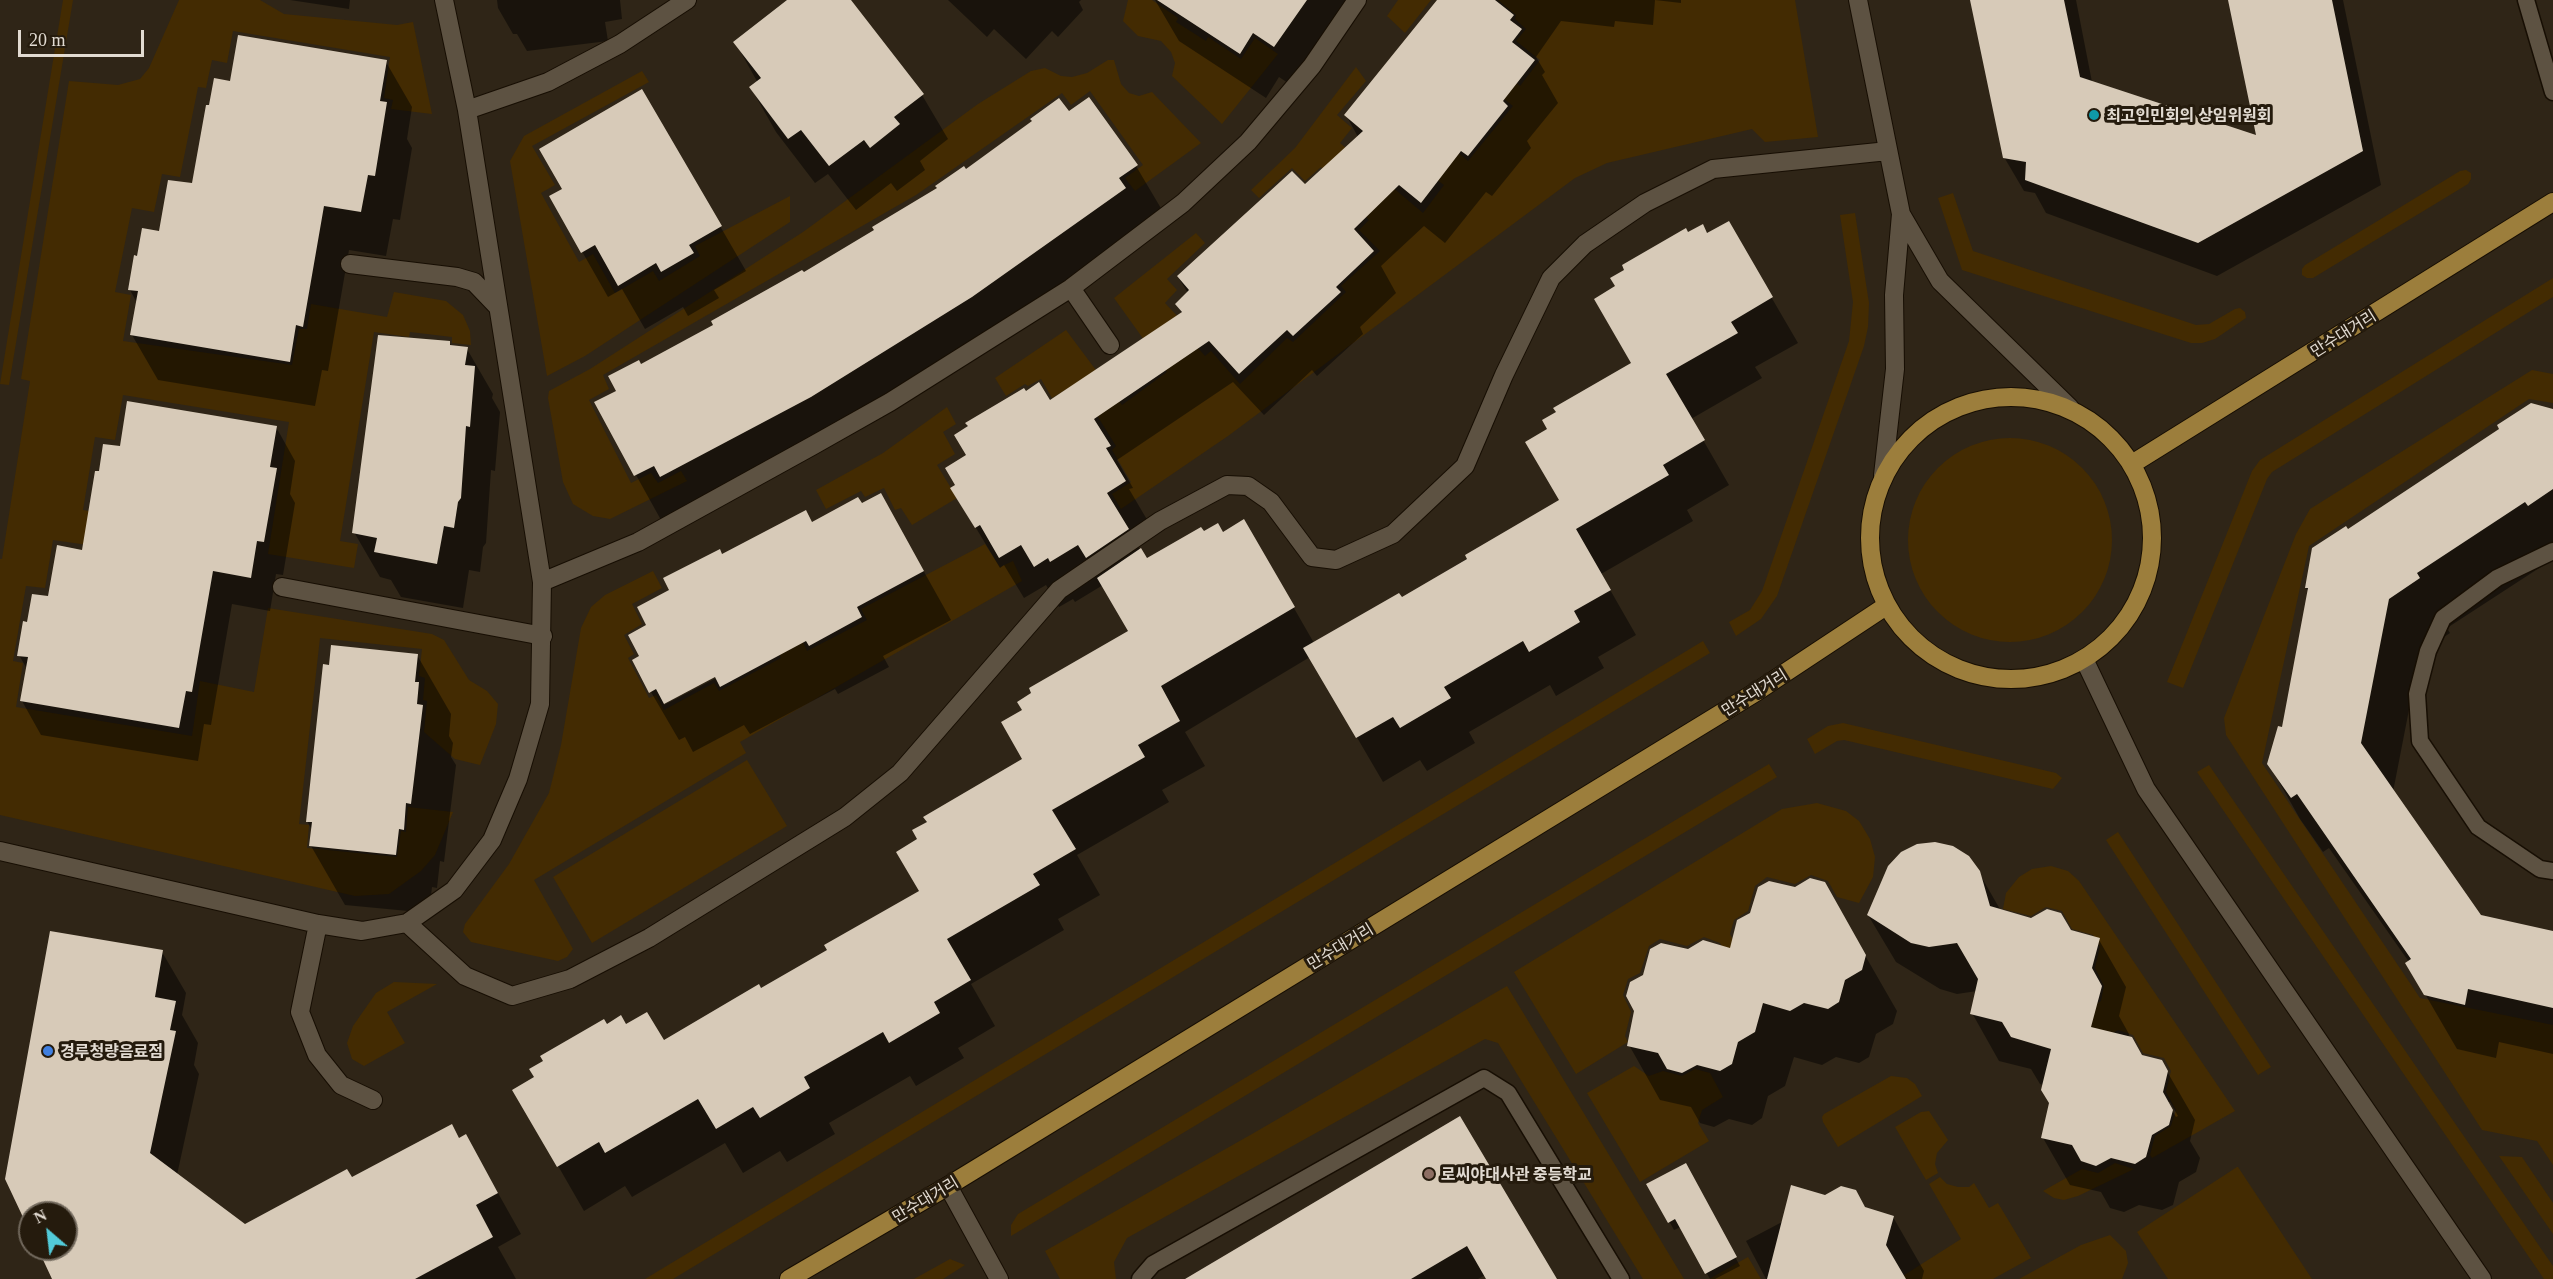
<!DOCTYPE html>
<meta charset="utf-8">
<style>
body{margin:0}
#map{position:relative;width:2553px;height:1279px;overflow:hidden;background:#2f2517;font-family:Georgia,serif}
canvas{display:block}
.north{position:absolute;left:18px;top:1201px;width:60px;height:60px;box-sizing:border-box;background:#251b0d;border:2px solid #71685c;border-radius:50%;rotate:332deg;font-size:16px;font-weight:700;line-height:24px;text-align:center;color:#e2dbd2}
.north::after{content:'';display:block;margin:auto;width:21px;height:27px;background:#52cbd9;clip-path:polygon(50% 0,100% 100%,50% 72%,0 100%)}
.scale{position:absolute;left:18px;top:30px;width:126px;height:27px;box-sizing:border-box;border:3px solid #e2dbd2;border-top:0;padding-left:8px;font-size:18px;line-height:21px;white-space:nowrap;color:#e2dbd2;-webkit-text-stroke:4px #251b0d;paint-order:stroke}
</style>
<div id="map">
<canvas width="2553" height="1279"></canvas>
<div class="north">N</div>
<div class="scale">20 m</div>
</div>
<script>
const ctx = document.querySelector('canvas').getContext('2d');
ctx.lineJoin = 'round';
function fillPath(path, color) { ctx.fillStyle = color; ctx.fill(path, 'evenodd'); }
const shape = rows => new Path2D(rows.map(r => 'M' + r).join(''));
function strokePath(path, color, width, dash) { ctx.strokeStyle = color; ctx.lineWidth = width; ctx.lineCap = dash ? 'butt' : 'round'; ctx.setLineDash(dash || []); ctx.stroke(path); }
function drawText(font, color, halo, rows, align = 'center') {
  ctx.font = font + ' Georgia,"Noto Sans KR",serif'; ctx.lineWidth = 6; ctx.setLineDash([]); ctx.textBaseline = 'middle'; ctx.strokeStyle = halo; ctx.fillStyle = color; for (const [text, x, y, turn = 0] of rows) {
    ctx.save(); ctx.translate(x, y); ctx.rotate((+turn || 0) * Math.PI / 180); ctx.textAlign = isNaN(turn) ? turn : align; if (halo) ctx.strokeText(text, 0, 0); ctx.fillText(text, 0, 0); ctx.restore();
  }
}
fillPath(shape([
 [63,0,73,0,9,385,0,384],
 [179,0,260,0,284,14,397,25,413,22,432,114,391,109,393,100,384,98,390,57,233,31,227,63,212,60,206,88,198,87,180,177,162,174,154,212,132,208,115,292,131,295,123,341,292,365,299,329,307,329,311,304,387,317,394,292,446,301,463,315,470,331,471,345,452,343,452,337,410,332,409,337,374,332,340,541,358,544,354,568,268,554,289,422,123,395,115,440,95,437,83,510,94,512,88,545,53,540,45,588,26,586,13,661,23,663,16,707,192,736,200,681,254,692,268,608,432,634,444,640,469,680,487,691,498,704,496,724,480,765,455,759,424,732,427,701,423,700,425,678,419,676,422,649,320,638,299,824,309,825,307,848,397,857,401,831,406,832,408,807,453,812,435,855,421,871,389,894,355,896,0,815,0,559,2,559,30,381,21,379,69,81,118,85,140,79,149,68],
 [1128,0,1152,0,1178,18,1176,22,1206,41,1208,37,1241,59,1255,38,1278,54,1222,124,1172,76,1175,63,1171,52,1161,41,1138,36,1123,21],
 [1398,0,1431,0,1405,33,1387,16],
 [1498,0,1795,0,1818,137,1765,142,1752,129,1607,163,1575,178,1228,436,1121,509,1112,494,1131,482,1112,450,1116,446,1098,417,1072,386,1052,398,1041,379,1028,386,1025,384,1006,396,995,378,1066,330,1122,405,1167,372,1114,298,1196,233,1205,243,1167,279,1177,290,1165,303,1180,319,1176,323,1205,356,1211,351,1240,384,1287,338,1293,342,1346,292,1341,286,1380,251,1359,230,1369,220,1321,167,1305,181,1292,168,1259,198,1251,190,1295,148,1356,67,1366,81,1337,115,1352,128,1340,143,1423,213,1444,185,1433,177,1455,150,1468,161,1513,106,1498,94,1511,78,1520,86,1540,60,1516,41,1526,29,1515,19,1516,15],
 [1108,60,1114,60,1121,84,1129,93,1139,96,1152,92,1201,143,1135,191,1125,178,1143,165,1090,91,1071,105,1062,93,916,195,603,375,609,389,589,400,631,483,651,473,658,483,681,471,687,481,610,519,593,516,573,504,563,482,548,398,549,391,590,369,803,232,978,104,1031,71,1045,68,1061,76,1072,77,1087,73],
 [642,71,649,82,532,146,555,185,541,193,579,262,593,254,615,293,653,271,659,281,700,256,695,246,790,196,790,222,585,356,547,376,510,161,524,136],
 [2466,170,2471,173,2471,179,2468,184,2313,278,2307,278,2302,275,2302,269,2305,265,2460,171],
 [1953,193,1973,251,2196,325,2209,324,2235,309,2240,308,2245,312,2246,318,2215,339,2202,343,2191,343,1962,270,1938,198],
 [1855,213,1869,303,1868,327,1864,346,1777,596,1761,619,1736,636,1729,622,1750,610,1762,591,1849,341,1853,302,1840,215],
 [2553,278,2553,297,2272,472,2267,479,2183,688,2167,682,2252,471,2260,460],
 [2532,370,2553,374,2553,403,2529,399,2309,546,2262,763,2420,998,2553,1025,2553,1165,2537,1141,2482,1130,2226,735,2224,718,2296,534,2310,509],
 [947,407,956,424,943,432,955,454,937,465,957,498,912,525,901,508,895,510,884,488,865,497,861,491,826,509,816,490,883,453],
 '1908 540a102 102 0 1 1 204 0a102 102 0 1 1-204 0Z',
 [985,544,1000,567,1013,561,1022,581,740,742,746,753,534,880,573,949,567,957,558,961,471,942,463,932,465,924,509,864,549,793,561,745,581,628,591,607,605,595,653,571,662,588,632,604,642,624,624,635,634,654,628,658,649,698,656,695,664,710,714,683,719,691,781,658,778,653,802,640,807,651,867,620,861,609],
 [1703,641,1710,653,673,1279,645,1279],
 [1843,723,2056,773,2062,778,2053,789,1844,740,1837,741,1815,754,1807,739,1828,726],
 [747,760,787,826,592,943,553,877],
 [1769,764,1777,777,1011,1236,1011,1225,1018,1214],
 [2209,765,2553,1266,2553,1279,2544,1279,2197,772],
 [1817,803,1846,811,1859,821,1870,839,1875,857,1873,877,1859,903,1837,897,1828,881,1811,875,1795,884,1767,877,1755,886,1748,911,1734,920,1730,934,1738,950,1730,959,1720,943,1704,937,1687,946,1660,939,1649,946,1640,973,1628,979,1623,995,1631,1012,1625,1036,1628,1042,1576,1074,1514,972,1782,809],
 [2118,832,2271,1067,2258,1075,2106,840],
 [2051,866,2068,871,2079,881,2235,1111,2152,1158,2150,1155,2155,1136,2171,1126,2176,1110,2166,1092,2171,1071,2164,1058,2143,1053,2133,1035,2118,1030,2101,1040,2078,1033,2083,1012,2101,1001,2104,986,2095,968,2100,947,2093,935,2072,929,2062,911,2046,907,2031,916,2003,909,2006,893,2019,877,2032,869],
 [394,982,437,984,387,1012,405,1043,364,1066,352,1059,347,1043,353,1026,376,993],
 [1507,986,1684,1279,1643,1279,1498,1043,1485,1039,1127,1238,1114,1262,1116,1279,1060,1279,1045,1251,1252,1134],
 [1634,1066,1649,1076,1663,1071,1682,1076,1695,1069,1710,1073,1723,1097,1702,1110,1698,1123,1709,1141,1640,1182,1587,1093],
 [1891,1076,1907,1078,1915,1084,1922,1096,1838,1147,1823,1122,1822,1117,1824,1114],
 [1929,1111,1948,1140,1937,1153,1935,1164,1938,1173,1926,1180,1895,1127,1921,1112],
 [2499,1156,2522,1157,2553,1203,2553,1234],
 [2115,1163,2134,1169,2078,1196,2064,1200,2054,1198,2043,1191,2082,1169,2098,1173],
 [2237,1167,2238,1167,2312,1279,2168,1279,2137,1232],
 [1940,1177,1947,1184,1958,1187,1969,1187,1974,1183,1989,1208,1998,1203,2031,1258,1993,1279,1898,1279,1961,1239,1929,1184],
 [2110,1235,2126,1251,2128,1263,2122,1279,2019,1279,2081,1245],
 [1748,1257,1761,1279,1709,1279],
 [950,1259,965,1265,943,1279,914,1279]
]), '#432b02');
fillPath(shape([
 [290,0,350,0,349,9],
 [497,0,620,0,622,19,605,22,608,41,527,51,517,34,513,34,498,8],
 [789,0,849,0,922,95,948,139,920,161,925,170,897,191,891,183,856,210,828,174,815,183,776,132,751,88,758,83,735,42],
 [948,0,1081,0,1079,2,1083,10,1058,37,1052,31,1026,59,994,29,987,37],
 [1155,0,1349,0,1349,25,1313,80,1310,77,1300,91,1279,77,1266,98,1179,41],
 [1439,0,1483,0,1494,9,1495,0,1681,0,1681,3,1655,0,1653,25,1615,21,1614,27,1561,21,1536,57,1545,72,1542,75,1558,103,1527,141,1531,148,1492,196,1486,192,1445,243,1424,226,1381,266,1396,293,1360,327,1363,334,1317,376,1312,370,1264,415,1233,382,1117,460,1133,488,1129,489,1149,523,1130,534,1147,560,1203,533,1222,534,1244,521,1314,643,1401,599,1561,501,1549,430,1633,364,1688,234,1707,235,1728,223,1798,343,1755,367,1762,378,1691,419,1729,485,1687,510,1693,521,1601,574,1636,635,1598,657,1604,668,1556,696,1550,685,1469,732,1475,743,1427,771,1420,760,1383,782,1310,657,1185,732,1205,766,1162,790,1169,802,1077,855,1100,895,1058,919,1064,930,971,984,995,1026,958,1048,964,1058,916,1086,910,1076,829,1123,835,1134,787,1162,780,1151,743,1173,725,1143,632,1197,625,1186,584,1211,515,1091,536,1078,606,1026,625,1026,663,1042,761,990,829,950,920,891,919,839,1024,760,1024,711,1130,632,1103,585,1075,602,1073,599,1059,607,1046,585,1024,598,1004,565,1000,568,952,488,1049,402,1182,314,1177,304,1188,293,1178,277,1305,186,1358,137,1346,115],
 [1972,0,2076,0,2092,82,2258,137,2230,0,2343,0,2381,185,2217,276,2046,213,2035,193,2024,191,2004,157],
 [386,62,412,107,407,139,412,148,400,220,393,219,386,256,349,250,328,371,322,370,315,406,158,380,132,335,137,303,130,290,138,258,160,233,193,185,210,107,232,82],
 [642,91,746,271,714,290,719,298,688,316,683,307,645,329,622,289,608,297,551,197,564,189],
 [1069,113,1136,166,1162,210,998,342,661,520,596,403,618,392,640,365,715,326,803,274,876,231,965,171],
 [449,342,452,347,467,349,493,394,492,398,500,412,495,471,491,470,486,543,483,547,480,572,469,570,463,608,401,597,391,580,380,577,354,532],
 [2553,410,2553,559,2447,628,2450,633,2420,653,2393,792,2480,916,2553,932,2553,1054,2499,1042,2496,1058,2457,1049,2407,963,2409,962,2329,848,2323,852,2300,819,2269,764,2283,729,2309,592,2306,588,2348,531],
 [276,427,295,461,290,494,295,503,283,575,276,574,270,611,232,604,211,725,204,724,198,761,41,735,22,701,27,669,19,655,28,624,83,551,100,473,121,448],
 [881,495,951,620,883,656,889,667,838,694,835,689,750,734,744,725,693,752,685,737,679,740,651,692,641,657,648,626,671,590,722,556,861,505],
 [721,672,722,675,664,705,664,702],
 [417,655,451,714,449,736,453,743,451,757,456,765,444,862,440,861,437,888,432,887,429,913,345,905,311,846,312,830,307,821],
 [1978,871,2001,911,2099,940,2126,987,2119,1016,2129,1034,2128,1038,2141,1056,2161,1061,2195,1120,2190,1141,2200,1158,2196,1172,2179,1182,2173,1205,2162,1210,2139,1205,2124,1212,2110,1208,2101,1192,2070,1185,2043,1138,2050,1103,2043,1085,2040,1084,2031,1069,1999,1061,1972,1013,1977,991,1957,994,1940,989,1896,962,1868,915],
 [2167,1102,2170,1102,2178,1116,2176,1117],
 [1824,884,1897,1011,1893,1024,1876,1034,1869,1057,1859,1063,1836,1057,1822,1065,1794,1057,1785,1086,1768,1096,1762,1118,1752,1125,1729,1119,1714,1127,1700,1123,1691,1107,1660,1100,1629,1045,1688,951,1731,950,1795,889],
 [162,952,186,993,182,1015,198,1043,194,1065,199,1074,177,1175,245,1226,351,1179,466,1136,521,1234,498,1247,516,1279,54,1279,40,1249,66,1249,66,1213,30,1213,30,1229,6,1179],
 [1460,1118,1555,1279,1488,1279,1485,1275,1478,1279,1188,1279],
 [1685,1165,1740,1266,1715,1279,1710,1279,1681,1227,1674,1230,1649,1185],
 [1864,1209,1893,1217,1924,1271,1922,1279,1766,1279,1746,1241,1782,1222]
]), '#0007');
fillPath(shape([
 [787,0,851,0,924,94,894,117,900,124,870,148,864,140,829,166,801,130,788,139,749,87,761,78,733,42],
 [1157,0,1307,0,1274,47,1253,33,1240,54],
 [1437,0,1495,0,1514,15,1510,20,1522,29,1512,42,1535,60,1503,101,1508,106,1468,156,1461,151,1421,203,1399,185,1354,229,1374,251,1336,287,1341,292,1293,336,1287,330,1239,374,1209,341,1094,419,1111,446,1106,448,1126,481,1107,493,1129,529,1086,558,1078,545,1050,562,1048,558,1034,567,1021,545,999,558,980,525,975,528,950,488,955,485,945,468,966,455,954,435,968,426,965,423,1024,388,1026,391,1039,382,1050,400,1182,312,1175,304,1189,290,1177,276,1292,171,1305,184,1363,131,1344,115],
 [1970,0,2064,0,2080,77,2256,135,2228,0,2332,0,2363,151,2198,243,2025,180,2026,162,2003,158],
 [238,35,387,60,380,101,387,102,375,176,368,175,361,212,324,206,303,327,296,325,290,362,130,335,138,291,128,290,134,255,137,256,142,228,159,231,168,180,192,183,206,105,209,105,214,78,230,81],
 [642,89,722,226,689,245,694,253,661,272,656,263,618,286,595,245,581,253,549,196,562,189,539,149],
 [1089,97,1138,165,1119,178,1126,188,972,297,811,397,660,477,654,466,634,476,594,402,616,391,608,376,639,360,641,364,713,325,711,321,802,270,804,272,874,230,872,227,937,188,935,186,964,166,966,169,1032,121,1030,119,1059,98,1069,111],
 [1729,221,1773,297,1731,322,1738,333,1666,374,1705,440,1663,465,1669,475,1576,529,1611,590,1574,611,1580,622,1529,652,1523,641,1444,687,1451,698,1400,728,1393,717,1356,738,1303,648,1399,593,1402,597,1467,559,1465,555,1559,500,1525,442,1547,429,1542,420,1556,412,1553,408,1631,363,1594,299,1615,286,1610,278,1624,270,1622,265,1686,228,1688,232,1703,224,1707,233],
 [378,335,450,341,450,345,468,347,465,365,475,366,470,427,466,426,461,498,458,502,454,528,444,526,437,564,374,552,377,538,352,533],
 [127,401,277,426,270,467,277,468,264,542,257,541,251,578,213,571,192,692,186,691,179,728,20,701,28,657,17,656,23,621,27,622,32,594,48,596,57,545,82,550,95,471,99,471,103,444,120,446],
 [2531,403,2553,409,2553,489,2528,506,2525,502,2417,573,2420,578,2389,599,2361,743,2481,915,2553,931,2553,1008,2468,989,2465,1005,2424,995,2405,963,2411,959,2297,794,2291,798,2267,764,2278,726,2282,727,2308,588,2305,588,2312,548,2346,526,2348,529,2499,429,2497,425],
 [881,493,924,571,857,607,862,617,809,646,806,641,720,687,715,677,664,704,656,689,649,693,632,660,639,656,628,635,646,625,637,607,669,590,663,578,720,549,722,554,806,510,812,522,858,497,862,503],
 [1244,519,1295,607,1161,686,1180,721,1138,745,1145,757,1052,810,1076,849,1033,874,1040,885,947,939,971,980,934,1002,940,1013,889,1043,883,1032,804,1077,810,1088,760,1118,753,1107,716,1129,698,1099,605,1153,599,1142,557,1167,512,1090,534,1077,529,1069,543,1061,540,1056,604,1019,607,1024,621,1015,626,1024,647,1012,664,1040,759,984,761,988,827,950,824,945,919,891,896,852,917,839,912,830,927,822,923,817,1022,759,1001,722,1022,710,1017,702,1031,693,1029,688,1128,631,1097,578,1141,548,1147,558,1201,527,1204,531,1218,523,1223,532],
 [331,645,418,654,415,682,419,682,417,704,423,705,411,804,406,803,404,830,399,829,396,855,309,846,312,822,306,822,323,664,329,665],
 [1935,842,1953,846,1969,856,1980,871,1990,906,2031,918,2047,909,2061,913,2071,930,2100,938,2092,968,2102,986,2091,1027,2132,1037,2142,1055,2162,1060,2168,1071,2163,1092,2173,1110,2169,1125,2152,1135,2146,1157,2135,1164,2111,1158,2096,1166,2081,1161,2072,1145,2041,1138,2049,1103,2041,1090,2051,1049,2011,1037,2002,1022,1970,1014,1978,979,1957,943,1929,947,1911,943,1867,915,1888,866,1901,852,1917,844],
 [1810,878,1825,882,1866,955,1862,970,1845,980,1839,1002,1828,1009,1804,1003,1790,1011,1763,1003,1755,1032,1738,1042,1732,1064,1720,1071,1697,1065,1682,1073,1667,1069,1658,1053,1627,1046,1634,1011,1626,996,1630,982,1643,975,1650,949,1661,943,1688,949,1703,940,1730,948,1737,920,1750,913,1758,887,1769,881,1795,887],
 [50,931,163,950,155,997,176,1001,170,1030,176,1031,150,1153,245,1224,347,1169,352,1177,452,1124,459,1138,466,1134,498,1193,476,1205,493,1237,415,1279,52,1279,38,1249,66,1249,66,1213,30,1213,30,1232,5,1179],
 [1460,1116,1557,1279,1486,1279,1467,1246,1411,1279,1185,1279],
 [1686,1163,1737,1257,1705,1274,1675,1219,1668,1223,1646,1184],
 [1791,1185,1825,1195,1841,1186,1856,1190,1865,1207,1894,1216,1886,1245,1906,1279,1767,1279]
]), '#d7cab8');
const lane = shape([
 [2526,0,2553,92],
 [2553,551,2497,578,2443,618,2428,651,2417,694,2420,741,2478,827,2540,869,2553,871],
 [1140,1279,1153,1264,1484,1078,1508,1093,1621,1279]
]);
const street = shape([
 [1858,0,1901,214,1894,295,1895,369,1883,475],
 [467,110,548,82,620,44,687,0],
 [1901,214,1940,281,2070,408],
 [350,264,457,277,474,282,497,306],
 [1071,288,1110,345],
 [542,582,638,542,812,446,890,402,1071,288,1183,203,1248,142,1312,66,1357,0],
 [282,587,543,636],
 [2084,659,2146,789,2482,1279],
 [0,851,318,924,362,931,407,923,454,890,492,840,518,779,540,704,542,582,467,110,444,0],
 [407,923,465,976,512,996,570,979,649,938,845,817,900,773,1059,590,1160,521,1227,485,1248,486,1271,502,1312,557,1336,560,1393,534,1465,466,1504,375,1551,278,1585,244,1645,203,1713,169,1888,151],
 [318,924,300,1012,317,1055,341,1085,373,1100],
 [948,1186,999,1279]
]);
const primary = shape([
 '1870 538a141 141 0 1 1 282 0a141 141 0 1 1-282 0Z',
 [2132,464,2553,202],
 [789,1279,948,1186,1756,692,1886,606]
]);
strokePath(lane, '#170e03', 19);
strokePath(street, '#170e03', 20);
strokePath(primary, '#170e03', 20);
strokePath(lane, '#5d5242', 16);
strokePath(street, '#5d5242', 18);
strokePath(primary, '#9c7e3c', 18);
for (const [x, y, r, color] of [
 [2094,115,6,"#0f9aa8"],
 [48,1051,6,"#3f7fe0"],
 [1429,1174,6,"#8d6e63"]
]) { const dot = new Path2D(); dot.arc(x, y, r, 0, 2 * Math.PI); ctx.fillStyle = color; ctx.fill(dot); strokePath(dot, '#251b0d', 2); }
drawText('bold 16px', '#e2dbd2', '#251b0d', [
 ["최고인민회의 상임위원회",2106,115],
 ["경루청량음료점",60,1051],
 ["로씨야대사관 중등학교",1441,1174]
], 'left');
drawText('16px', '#e2dbd2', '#251b0d', [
 ["만수대거리",2343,333,-32],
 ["만수대거리",1754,692,-32],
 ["만수대거리",1340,946,-31],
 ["만수대거리",925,1199,-31]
]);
</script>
